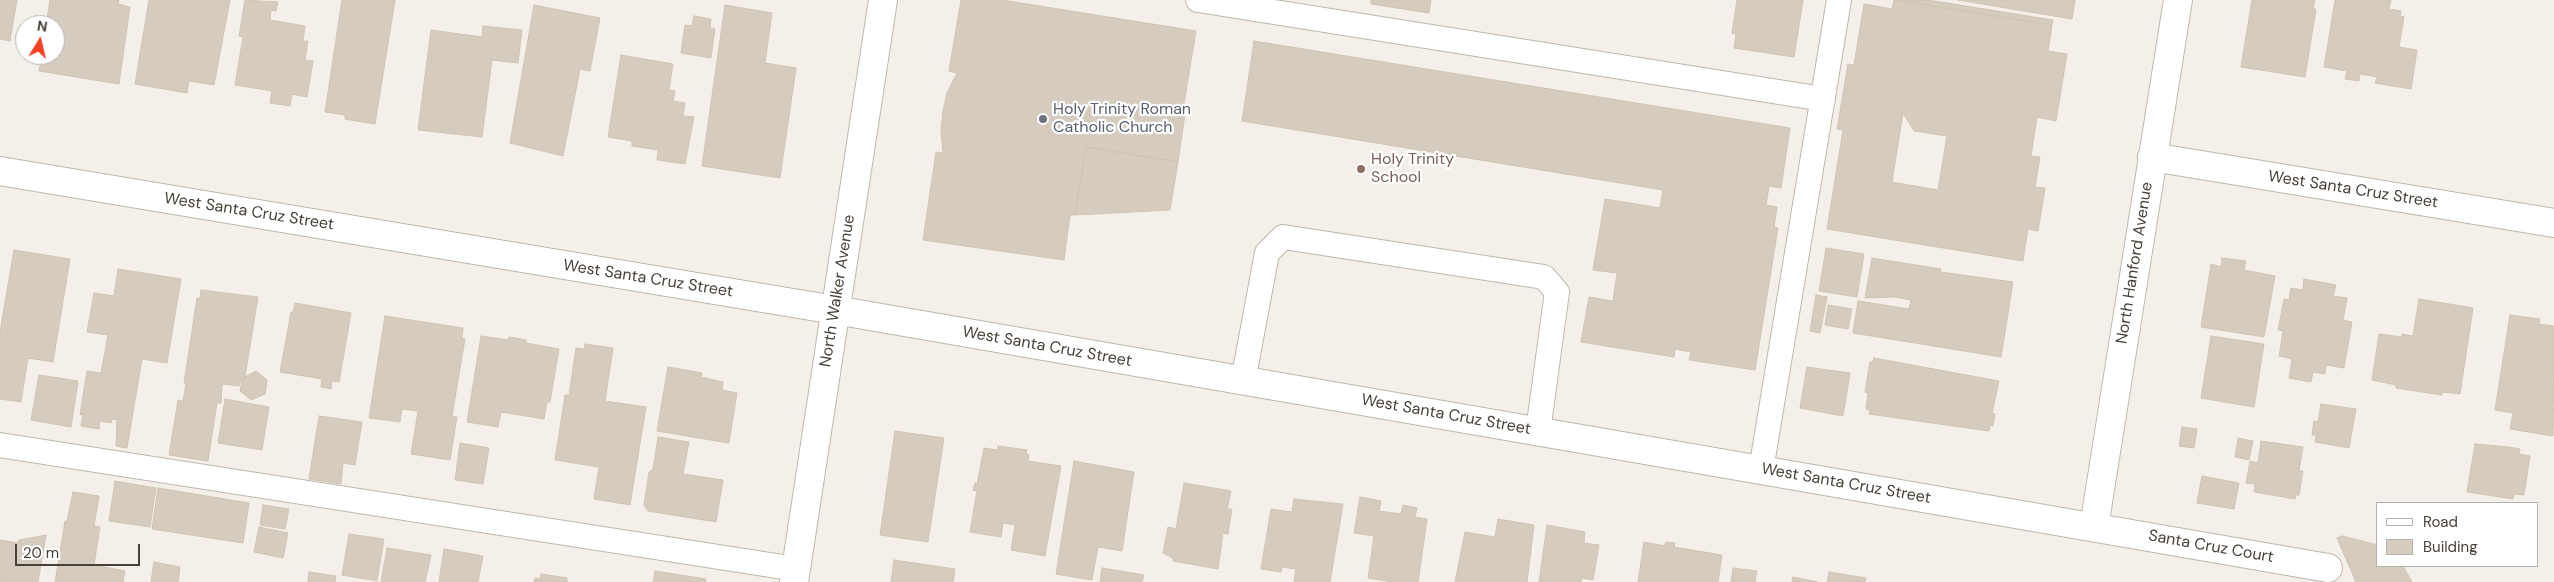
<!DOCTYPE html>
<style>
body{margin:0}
#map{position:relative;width:2554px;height:582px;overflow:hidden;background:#f4f0e9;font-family:"DM Sans",sans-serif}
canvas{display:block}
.legend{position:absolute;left:2376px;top:502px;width:162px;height:65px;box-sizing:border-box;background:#fff;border:1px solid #b5b3af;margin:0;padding:6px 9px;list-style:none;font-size:15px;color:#474137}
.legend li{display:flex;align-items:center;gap:10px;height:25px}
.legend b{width:25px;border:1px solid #b5b3af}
.north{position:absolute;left:15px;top:15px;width:50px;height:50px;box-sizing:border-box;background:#fff;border:1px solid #b5b3af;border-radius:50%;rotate:9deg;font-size:14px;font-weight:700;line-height:20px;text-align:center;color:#474137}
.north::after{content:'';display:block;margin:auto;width:18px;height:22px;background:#f14022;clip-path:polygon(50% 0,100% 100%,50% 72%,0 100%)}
.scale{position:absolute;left:15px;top:544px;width:125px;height:22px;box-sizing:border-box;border:2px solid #474137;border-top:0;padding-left:6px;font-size:15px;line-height:18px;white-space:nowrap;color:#474137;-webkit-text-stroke:4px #fff;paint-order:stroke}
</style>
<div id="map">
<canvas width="2554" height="582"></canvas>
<ul class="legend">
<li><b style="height:6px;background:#fff"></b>Road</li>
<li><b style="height:14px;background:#d5ccbf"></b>Building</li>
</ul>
<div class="north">N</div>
<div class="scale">20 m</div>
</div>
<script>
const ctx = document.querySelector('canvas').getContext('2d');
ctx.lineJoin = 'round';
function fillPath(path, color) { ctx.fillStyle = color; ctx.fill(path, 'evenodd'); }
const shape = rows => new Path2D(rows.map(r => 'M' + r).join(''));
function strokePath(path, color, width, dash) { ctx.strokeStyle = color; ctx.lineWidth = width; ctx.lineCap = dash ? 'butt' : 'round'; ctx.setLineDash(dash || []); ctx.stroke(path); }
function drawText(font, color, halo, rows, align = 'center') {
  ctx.font = font + ' "DM Sans",sans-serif'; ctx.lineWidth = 4.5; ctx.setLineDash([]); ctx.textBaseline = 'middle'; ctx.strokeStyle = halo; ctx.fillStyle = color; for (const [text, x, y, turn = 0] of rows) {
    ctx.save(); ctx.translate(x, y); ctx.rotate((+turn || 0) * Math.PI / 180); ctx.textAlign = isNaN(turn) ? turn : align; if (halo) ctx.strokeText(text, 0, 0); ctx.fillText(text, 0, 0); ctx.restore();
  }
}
const building = shape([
 [0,0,17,0,10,41,0,39,0,0],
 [50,0,119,0,118,4,130,7,119,84,39,71,42,55,55,55,55,25,46,25,50,0],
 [149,0,230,0,214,85,189,81,187,93,135,84,149,0],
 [245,0,278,2,276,11,271,10,270,20,305,26,303,41,308,41,305,60,313,61,307,97,292,94,290,106,270,103,272,91,235,85,243,37,239,36,245,0],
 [342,0,395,0,375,124,345,119,345,115,325,112,342,0],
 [961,0,1002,0,1196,31,1183,109,1159,105,1158,110,1185,114,1178,162,1086,147,1075,215,1070,215,1064,260,923,240,936,152,943,153,941,131,943,111,947,93,957,73,949,71,961,0],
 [1371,0,1431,0,1429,13,1371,4,1371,0],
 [1737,0,1803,0,1794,57,1734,48,1736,34,1732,33,1737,0],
 [1894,0,2052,25,2048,51,2067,54,2056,121,2037,117,2031,156,2040,157,2035,187,2045,188,2038,231,2028,229,2023,261,1827,229,1843,130,1837,129,1848,64,1854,65,1864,4,1892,9,1894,0],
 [1903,113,1914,131,1947,136,1938,190,1892,182,1903,113],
 [1898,0,1928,0,2053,20,2052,25,1898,0],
 [1958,0,2075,0,2072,19,1958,0],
 [2252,0,2315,0,2313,9,2316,9,2305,77,2241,67,2252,0],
 [2335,0,2391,0,2389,9,2401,11,2400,16,2404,17,2399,47,2417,50,2411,89,2375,83,2377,77,2360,74,2359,81,2345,79,2347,71,2324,67,2335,0],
 [534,5,600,18,590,71,580,69,563,156,510,143,534,5],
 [725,5,772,13,765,63,796,68,780,178,702,166,725,5],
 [694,16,711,19,710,28,715,29,711,58,681,53,685,25,692,26,694,16],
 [483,26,522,30,518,63,492,60,482,137,418,130,431,30,482,37,483,26],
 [1254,41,1790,128,1781,188,1769,186,1766,205,1777,207,1774,227,1778,228,1755,370,1689,360,1691,352,1675,349,1674,357,1581,342,1589,297,1613,301,1617,273,1593,270,1605,199,1660,208,1663,190,1242,121,1254,41],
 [621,55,673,64,669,90,675,91,673,101,685,103,683,116,694,117,685,164,657,160,658,150,632,146,632,141,608,137,621,55],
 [1086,147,1178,162,1170,210,1075,215,1086,147],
 [1826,248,1864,254,1857,297,1819,291,1826,248],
 [14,250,70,259,53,362,28,358,21,402,0,399,0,332,14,250],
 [1872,258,1941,269,1940,272,2013,282,2001,357,1853,333,1858,301,1909,309,1911,300,1895,297,1865,298,1872,258],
 [2222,258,2246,261,2244,270,2275,276,2264,337,2201,327,2211,264,2221,267,2222,258],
 [118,269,181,279,167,363,142,359,127,448,116,446,117,420,112,419,111,423,100,421,99,429,81,426,83,414,80,415,87,371,101,373,108,335,87,332,94,293,114,296,118,269],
 [2304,279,2336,285,2333,296,2347,298,2343,320,2352,322,2344,368,2326,365,2325,374,2313,372,2311,382,2289,378,2292,359,2279,356,2283,331,2278,330,2284,299,2289,300,2291,288,2303,290,2304,279],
 [201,290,258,297,245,377,256,371,267,380,265,394,251,400,240,391,242,381,240,382,239,386,222,384,221,403,217,403,208,461,169,455,178,400,183,401,186,384,184,383,197,298,200,298,201,290],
 [1816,295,1827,297,1820,333,1810,331,1816,295],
 [2419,299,2473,308,2460,394,2442,392,2442,395,2396,388,2396,385,2372,380,2379,334,2402,337,2402,334,2413,336,2419,299],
 [295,303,351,313,339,382,332,381,331,389,321,387,322,379,280,372,291,312,293,312,295,303],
 [1828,305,1852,309,1848,329,1825,325,1828,305],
 [2510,315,2540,319,2539,324,2554,326,2553,436,2510,429,2513,413,2495,410,2510,315],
 [385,316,463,328,462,338,465,339,452,416,457,417,450,460,411,454,418,411,402,409,400,422,369,418,385,316],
 [481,336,508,340,509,337,526,340,526,343,559,349,550,402,547,402,544,419,501,412,498,427,467,422,481,336],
 [2211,336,2264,344,2254,407,2201,398,2211,336],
 [585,344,613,348,605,401,646,407,630,505,594,499,599,467,555,460,565,395,569,395,576,348,584,349,585,344],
 [1874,358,1999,381,1992,413,1995,414,1993,426,1990,425,1989,431,1869,414,1870,410,1866,409,1868,393,1865,392,1870,362,1873,362,1874,358],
 [668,367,702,373,701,377,723,382,722,390,737,393,729,443,657,431,668,367],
 [1807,367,1850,373,1843,416,1800,408,1807,367],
 [39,375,78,381,71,427,31,420,39,375],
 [225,399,269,407,262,450,218,443,225,399],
 [2321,404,2356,409,2349,448,2315,442,2316,435,2312,435,2314,421,2318,422,2321,404],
 [319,416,362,422,355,465,343,463,341,484,309,479,319,416],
 [2182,427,2197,429,2194,448,2179,446,2182,427],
 [895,431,944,438,928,542,880,535,895,431],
 [658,437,689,442,683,474,723,480,716,522,648,511,644,505,649,472,653,469,658,437],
 [2238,438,2253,441,2249,460,2235,457,2238,438],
 [2261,441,2303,447,2299,471,2303,471,2299,495,2296,495,2295,499,2254,492,2255,484,2246,483,2250,461,2258,463,2261,441],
 [460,443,489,448,483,484,455,480,460,443],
 [2475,444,2509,447,2520,449,2519,454,2530,456,2524,495,2514,494,2513,499,2467,492,2475,444],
 [998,446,1027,450,1026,454,1029,455,1028,461,1061,466,1045,556,1011,550,1015,525,1003,523,1001,537,970,532,977,491,973,490,975,483,977,484,984,448,997,450,998,446],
 [1074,461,1134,472,1122,551,1098,547,1092,580,1056,574,1074,461],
 [2202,476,2239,483,2234,509,2197,503,2202,476],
 [115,481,156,488,150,527,109,521,115,481],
 [1184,483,1231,491,1227,509,1232,509,1228,534,1223,533,1218,569,1173,561,1173,558,1163,553,1168,527,1176,529,1184,483],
 [158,488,249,503,243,543,152,529,158,488],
 [73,492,99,496,94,526,100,527,94,565,125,571,123,582,55,582,65,521,67,521,73,492],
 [1360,497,1381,501,1379,511,1401,514,1403,505,1417,508,1415,517,1427,519,1418,582,1393,582,1368,578,1374,536,1354,533,1360,497],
 [1294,499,1343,504,1330,582,1294,582,1296,569,1282,567,1281,572,1261,569,1271,509,1292,512,1294,499],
 [263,505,289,509,285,529,260,525,263,505],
 [1498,519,1534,525,1527,582,1455,582,1465,532,1495,537,1498,519],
 [1547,525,1585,532,1584,543,1599,545,1593,580,1582,578,1581,582,1539,582,1547,525],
 [259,527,288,533,283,558,254,552,259,527],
 [349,534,384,539,377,581,342,575,349,534],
 [46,535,38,582,0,582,0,540,18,543,19,540,46,535],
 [2342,536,2378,545,2378,566,2403,566,2412,582,2356,582,2337,538,2342,536],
 [1644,542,1665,546,1666,542,1675,543,1674,547,1722,555,1718,582,1638,582,1644,542],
 [387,548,431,555,425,582,381,582,387,548],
 [444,549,483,556,478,582,439,582,444,549],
 [894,560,955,569,953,582,891,582,894,560],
 [154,562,180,567,178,582,151,582,154,562],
 [1102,568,1144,575,1142,582,1100,582,1102,568],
 [1733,568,1757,571,1755,582,1731,582,1733,568],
 [655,571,706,579,705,582,653,582,655,571],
 [309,572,336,576,335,582,308,582,309,572],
 [1829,572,1866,578,1865,582,1827,582,1829,572],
 [541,574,567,578,567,582,534,582,535,578,540,579,541,574],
 [1793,577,1818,582,1792,582,1793,577]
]);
fillPath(building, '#d5ccbf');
strokePath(building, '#cfc4b2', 1);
const service = shape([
 [1198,0,1823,99],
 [1243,381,1267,253,1283,237,1544,277,1557,292,1538,431],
 [0,445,796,569],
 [1761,470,1839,0]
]);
const minor = shape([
 [2152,157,2554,223],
 [0,171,835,310,2328,568],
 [2094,527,2178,0],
 [794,582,883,0]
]);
strokePath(service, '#bfb8ac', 26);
strokePath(minor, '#bfb8ac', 30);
strokePath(service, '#fff', 24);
strokePath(minor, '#fff', 28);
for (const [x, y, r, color] of [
 [1043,119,5,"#6b7280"],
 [1361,169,5,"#8d6e63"]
]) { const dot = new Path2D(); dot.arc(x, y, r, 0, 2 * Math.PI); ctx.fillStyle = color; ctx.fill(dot); strokePath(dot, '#fff', 2); }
drawText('16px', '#5b616d', '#fff', [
 ["Holy Trinity Roman",1053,110],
 ["Catholic Church",1053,128]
], 'left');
drawText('16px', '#785e54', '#fff', [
 ["Holy Trinity",1371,160],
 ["School",1371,178]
], 'left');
drawText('16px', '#474137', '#fff', [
 ["West Santa Cruz Street",2353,190,9],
 ["West Santa Cruz Street",249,212,9],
 ["North Hanford Avenue",2135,263,-81],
 ["West Santa Cruz Street",648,279,9],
 ["North Walker Avenue",838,291,-81],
 ["West Santa Cruz Street",1047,347,10],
 ["West Santa Cruz Street",1446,415,10],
 ["West Santa Cruz Street",1846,484,10],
 ["Santa Cruz Court",2211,547,10]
]);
</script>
